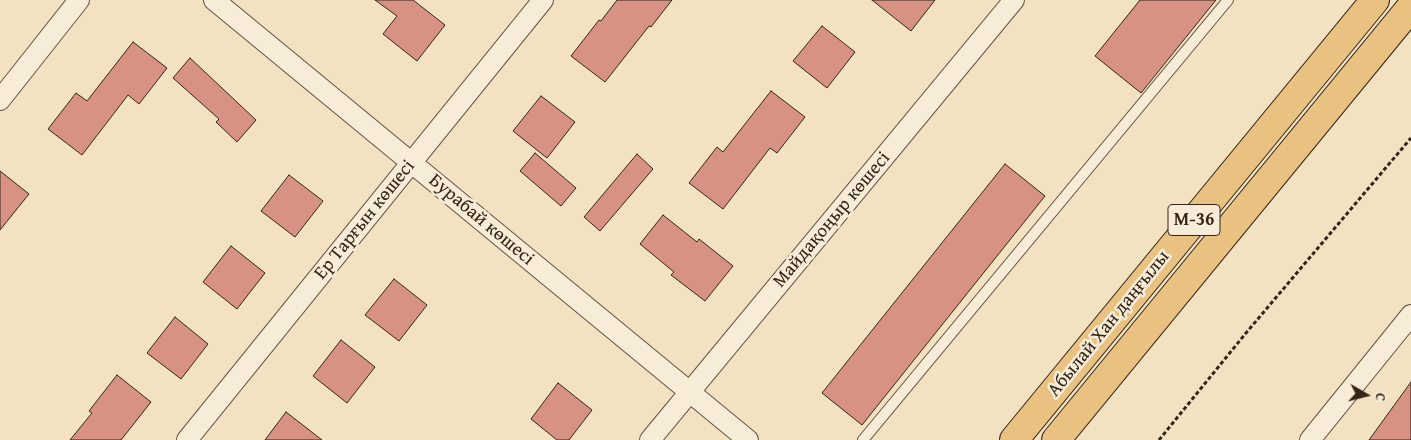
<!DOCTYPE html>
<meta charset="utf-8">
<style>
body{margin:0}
#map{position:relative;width:1411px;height:440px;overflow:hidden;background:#f2e2c1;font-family:"Gentium Book Plus",serif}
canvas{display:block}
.north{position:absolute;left:1341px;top:370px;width:50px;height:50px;-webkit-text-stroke:4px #f7ecd7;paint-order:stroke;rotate:98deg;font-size:14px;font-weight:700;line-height:20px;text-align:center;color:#342519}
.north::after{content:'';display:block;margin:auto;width:18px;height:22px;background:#342519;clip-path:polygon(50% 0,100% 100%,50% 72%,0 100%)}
</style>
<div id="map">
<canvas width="1411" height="440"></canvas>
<div class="north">С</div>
</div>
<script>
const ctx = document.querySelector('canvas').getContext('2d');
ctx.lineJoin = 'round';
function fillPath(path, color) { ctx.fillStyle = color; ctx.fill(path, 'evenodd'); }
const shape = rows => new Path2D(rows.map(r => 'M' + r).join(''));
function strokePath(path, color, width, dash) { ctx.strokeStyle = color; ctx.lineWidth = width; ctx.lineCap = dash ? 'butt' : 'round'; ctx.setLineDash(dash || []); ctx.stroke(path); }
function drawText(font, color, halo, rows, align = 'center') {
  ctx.font = font + ' "Gentium Book Plus",serif'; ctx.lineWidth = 5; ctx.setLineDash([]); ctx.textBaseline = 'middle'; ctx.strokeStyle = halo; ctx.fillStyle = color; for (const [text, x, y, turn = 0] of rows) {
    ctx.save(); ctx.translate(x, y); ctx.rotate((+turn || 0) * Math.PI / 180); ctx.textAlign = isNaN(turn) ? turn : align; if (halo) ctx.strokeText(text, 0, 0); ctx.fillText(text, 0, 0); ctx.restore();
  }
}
const building = shape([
 [375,0,413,0,445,25,417,61,383,34,397,16,375,0],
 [617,0,672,0,651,27,649,26,605,82,571,56,599,20,601,21,617,0],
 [872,0,935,0,911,31,872,0],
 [1140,0,1216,0,1141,93,1095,56,1140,0],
 [822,26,855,52,827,88,793,61,822,26],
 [133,42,167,68,139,104,128,95,82,155,48,129,76,93,87,101,133,42],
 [190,58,256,120,237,142,216,122,219,119,173,78,190,58],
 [771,91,805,117,777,153,770,148,723,209,689,183,717,147,723,152,771,91],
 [541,96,575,122,547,158,513,131,541,96],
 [535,153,576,188,561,206,520,171,535,153],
 [637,154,653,169,600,231,584,217,637,154],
 [1005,164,1045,196,862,425,822,393,1005,164],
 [0,171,29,194,0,230,0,171],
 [289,175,323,201,295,237,261,211,289,175],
 [663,215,697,242,699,239,733,266,705,301,671,275,674,272,640,244,663,215],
 [231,246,265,273,237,309,203,282,231,246],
 [394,279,427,305,399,341,365,315,394,279],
 [175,317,208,344,181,379,147,353,175,317],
 [341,340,375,367,347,403,313,376,341,340],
 [117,375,151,402,121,440,70,440,92,413,89,411,117,375],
 [1411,382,1411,440,1369,440,1411,382],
 [558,383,592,410,569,440,557,440,531,419,558,383],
 [286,412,322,440,265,440,286,412]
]);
fillPath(building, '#d79283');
strokePath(building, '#342519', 1);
const lane = shape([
 [863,440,1228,0]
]);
const street = shape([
 [214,0,748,440],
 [0,100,79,0],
 [187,440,543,0],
 [650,440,1014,0],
 [1310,440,1411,315]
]);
const primary = shape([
 [1014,440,1375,0],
 [1056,440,1411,7]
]);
strokePath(lane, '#645443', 12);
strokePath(street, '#645443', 22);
strokePath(primary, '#342519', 30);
strokePath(shape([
 [1159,440,1246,333,1411,138]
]), '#342519', 3, [4, 2.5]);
strokePath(lane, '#f7ecd7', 10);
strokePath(street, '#f7ecd7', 20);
strokePath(primary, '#e9c180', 28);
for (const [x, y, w] of [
 [1194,220,52]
]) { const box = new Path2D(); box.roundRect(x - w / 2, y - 15.5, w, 31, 4); ctx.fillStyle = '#f7ecd7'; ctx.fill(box); strokePath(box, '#342519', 1); }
drawText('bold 18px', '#342519', null, [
 ["M-36",1194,220]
]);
drawText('19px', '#342519', '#f7ecd7', [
 ["Ер Тарғын көшесі",365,220,-51],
 ["Бурабай көшесі",481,220,40],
 ["Майдақоңыр көшесі",832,220,-50],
 ["Абылай Хан даңғылы",1109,324,-51]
]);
</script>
